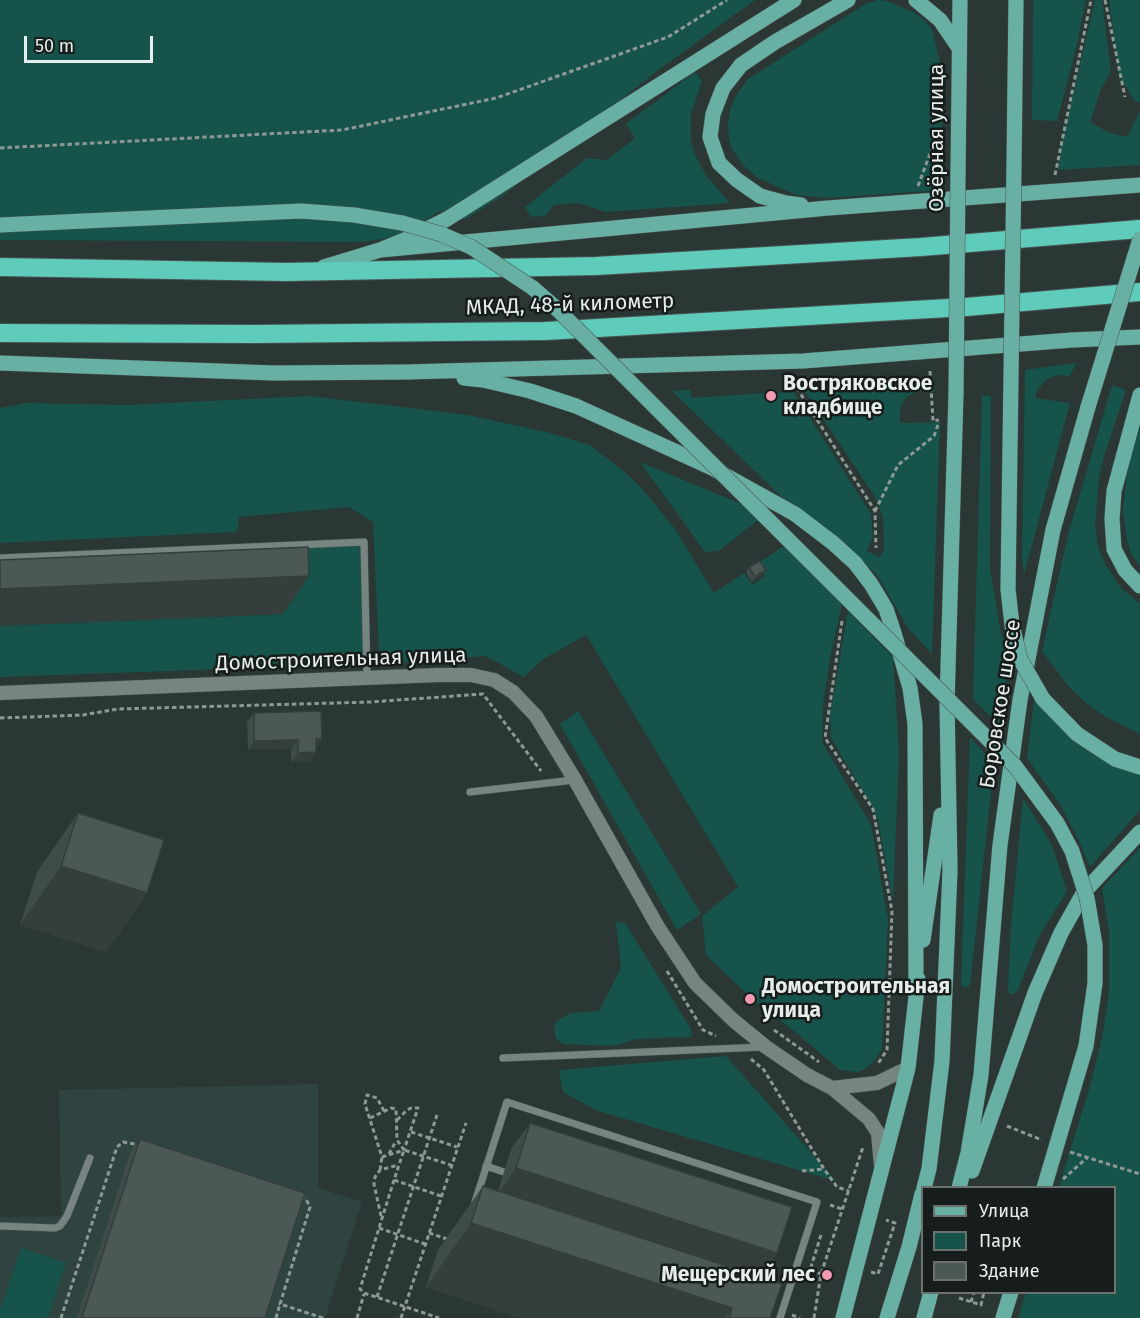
<!DOCTYPE html>
<meta charset="utf-8">
<style>
body{margin:0}
#map{position:relative;width:1140px;height:1318px;overflow:hidden;background:#2a3734;font-family:"Fira Sans",sans-serif}
canvas{display:block}
.legend{position:absolute;left:921px;top:1186px;width:195px;height:108px;box-sizing:border-box;background:#171d1c;border:2px solid #6a716f;margin:0;padding:8px 10px;list-style:none;font-size:18px;color:#e6eeec}
.legend li{display:flex;align-items:center;gap:12px;height:30px}
.legend b{width:30px;border:2px solid #6a716f}
.scale{position:absolute;left:24px;top:36px;width:129px;height:27px;box-sizing:border-box;border:3px solid #e6eeec;border-top:0;padding-left:8px;font-size:18px;line-height:21px;white-space:nowrap;color:#e6eeec;-webkit-text-stroke:4px #171d1c;paint-order:stroke}
</style>
<div id="map">
<canvas width="1140" height="1318"></canvas>
<ul class="legend">
<li><b style="height:8px;background:#69b0a4"></b>Улица</li>
<li><b style="height:16px;background:#16544b"></b>Парк</li>
<li><b style="height:16px;background:#4b5856"></b>Здание</li>
</ul>
<div class="scale">50 m</div>
</div>
<script>
const ctx = document.querySelector('canvas').getContext('2d');
ctx.lineJoin = 'round';
function fillPath(path, color) { ctx.fillStyle = color; ctx.fill(path, 'evenodd'); }
const shape = rows => new Path2D(rows.map(r => 'M' + r).join(''));
function strokePath(path, color, width, dash) { ctx.strokeStyle = color; ctx.lineWidth = width; ctx.lineCap = dash ? 'butt' : 'round'; ctx.setLineDash(dash || []); ctx.stroke(path); }
function drawText(font, color, halo, rows, align = 'center') {
  ctx.font = font + ' "Fira Sans",sans-serif'; ctx.lineWidth = 5; ctx.setLineDash([]); ctx.textBaseline = 'middle'; ctx.strokeStyle = halo; ctx.fillStyle = color; for (const [text, x, y, turn = 0] of rows) {
    ctx.save(); ctx.translate(x, y); ctx.rotate((+turn || 0) * Math.PI / 180); ctx.textAlign = isNaN(turn) ? turn : align; if (halo) ctx.strokeText(text, 0, 0); ctx.fillText(text, 0, 0); ctx.restore();
  }
}
fillPath(shape([
 [318,1084,318,1188,362,1202,325,1318,0,1318,0,1217,61,1216,59,1090]
]), '#2f4340');
fillPath(shape([
 [0,0,755,0,653,74,504,195,464,220,439,211,404,235,363,242,0,240],
 [878,0,887,1,913,12,924,20,932,29,943,76,941,190,826,198,796,195,756,177,743,165,732,149,729,139,728,125,730,110,735,97,748,79,867,3],
 [1033,0,1086,0,1076,49,1057,121,1032,120],
 [1095,0,1102,0,1111,72,1101,89,1090,122,1110,133,1127,137,1140,111,1140,165,1058,170,1061,145],
 [1109,0,1140,0,1140,103,1134,100,1119,75],
 [695,72,702,81,691,114,691,140,695,155,707,177,730,203,605,212,579,203,554,205,545,216,531,217,525,207,587,158,607,160,635,138,626,124],
 [1076,363,1070,376,1058,375,1047,379,1038,389,1035,398,1070,403,1024,575,1022,558,1025,370],
 [934,378,934,392,918,391,906,397,900,408,900,423,940,422,932,654,908,628,877,575,853,551,824,526,791,506,672,391,690,390,691,398,766,393,767,400,777,399,777,393,793,391,871,514,873,537,867,551,880,557,884,550,883,517,875,497,804,390],
 [1112,385,1126,390,1104,456,1099,477,1095,526,1098,547,1105,564,1121,588,1140,604,1140,734,1106,717,1086,703,1069,687,1042,651,1068,535],
 [982,395,991,396,990,569,1001,634,1010,653,1000,726,973,699],
 [310,396,468,415,550,433,590,445,626,473,645,492,675,529,714,593,744,573,752,585,765,576,757,564,784,546,842,604,831,653,823,704,822,742,871,825,888,919,882,1049,875,1060,865,1069,857,1072,840,1070,799,1035,750,997,706,955,702,916,738,887,586,635,542,660,524,677,486,656,387,664,381,659,379,652,373,522,349,507,239,517,238,529,235,532,0,543,0,408,26,403,127,405],
 [1140,428,1140,566,1131,553,1127,540,1123,511,1128,466],
 [640,462,744,505,758,520,719,551,705,552],
 [364,542,366,664,0,677,0,626,283,614,293,545],
 [848,611,893,657,899,753,893,902,878,820,873,808,831,738,830,716],
 [1035,694,1053,715,1140,767,1140,810,1090,867,1079,841,1061,806,1027,758],
 [578,711,701,914,677,930,560,724],
 [970,737,994,764,970,985,966,988,961,985],
 [1023,798,1052,845,1067,891,1039,936,1018,990,1014,994,1010,994,1008,990,1011,926],
 [1140,848,1140,1318,1018,1318,1026,1293,1114,1292,1114,1188,1059,1187,1091,1083,1103,1033,1109,993,1109,931,1102,888],
 [616,922,625,923,691,1029,692,1037,636,1039,614,1046,563,1044,556,1039,554,1030,556,1022,570,1013,599,1011,621,968],
 [726,1056,836,1181,598,1111,563,1092,559,1070],
 [21,1248,66,1263,48,1318,0,1318,0,1311]
]), '#16544b');
const lane = shape([
 [0,558,364,542,367,679],
 [470,792,574,780],
 [503,1058,764,1047],
 [486,1166,504,1172],
 [475,1202,507,1102,817,1202,780,1318],
 [0,1226,55,1228,60,1226,67,1216,90,1158]
]);
const street = shape([
 [0,693,438,675,471,675,494,680,513,692,536,716,575,780,658,927,695,983,733,1020,766,1047,807,1075,832,1088,877,1083,908,1068],
 [832,1088,869,1119,878,1133,881,1165]
]);
const primary = shape([
 [916,0,940,20,959,48],
 [1014,165,1016,0],
 [958,174,960,0],
 [801,205,786,203,760,196,737,180,719,163,710,137,713,114,723,88,741,65,775,42,848,0],
 [0,225,84,221],
 [380,250,828,208,1140,185],
 [324,267,380,250,407,239,447,219,794,0],
 [0,363,273,373,407,372,803,361,1072,340,1140,337],
 [464,378,483,380,530,391,576,406,712,468,795,514,833,543,855,563,871,584,886,609,894,633,910,688,915,724,916,988],
 [1140,395,1114,491,1112,519,1114,549,1125,570,1140,586],
 [923,940,941,815],
 [972,1171,1035,993,1061,933,1084,892,1140,832],
 [924,1188,929,1169,942,1061,950,871,947,703,956,394],
 [959,1188,968,1153,981,1075,1000,845,1020,700,1053,530,1088,407],
 [843,1318,908,1068,918,979],
 [887,1318,909,1247,922,1194],
 [924,1318,931,1292],
 [1003,1318,1011,1292]
]);
const highway = shape([
 [0,267,286,272,596,266,921,247,1140,229],
 [0,333,255,334,545,331,966,307,1140,292]
]);
strokePath(lane, '#495452', 8);
strokePath(street, '#495452', 15);
strokePath(primary, '#495452', 16);
strokePath(highway, '#495452', 20);
strokePath(shape([
 [1105,0,1125,97],
 [0,148,342,130,496,98,668,37,727,0],
 [1055,175,1091,0],
 [918,186,938,132,943,132],
 [930,371,933,421,939,420],
 [797,388,875,511,876,548],
 [875,511,898,465,934,436,938,425],
 [842,621,825,738,873,809,892,911,887,1050,877,1065],
 [0,718,83,715,118,709,370,702,483,694,541,771],
 [667,971,703,1030,716,1036],
 [774,1030,819,1062],
 [751,1059,764,1070,824,1169,837,1187,849,1191],
 [384,1111,377,1098,367,1095,365,1104,382,1157,404,1150],
 [370,1118,391,1108,396,1109,397,1140,404,1150],
 [397,1120,406,1111,411,1108,418,1108,404,1150],
 [1007,1126,1042,1140],
 [411,1132,457,1147],
 [1070,1152,1140,1174],
 [389,1154,396,1141],
 [380,1170,382,1157],
 [802,1171,824,1169],
 [1063,1179,1087,1158],
 [394,1180,360,1289,364,1293,439,1318],
 [441,1196,394,1180,404,1150,451,1165],
 [300,1197,306,1199,310,1207,280,1304,323,1318],
 [830,1205,842,1209],
 [381,1216,374,1184,375,1177,380,1170,398,1165],
 [379,1228,425,1244],
 [429,1233,447,1239],
 [821,1235,810,1270,821,1274],
 [871,1272,878,1274,895,1223,886,1220],
 [377,1297,437,1115],
 [959,1298,981,1305,984,1292],
 [971,1302,974,1292],
 [792,1315,800,1318],
 [61,1318,117,1147,123,1142,140,1145],
 [276,1318,280,1304],
 [357,1318,364,1294],
 [401,1318,466,1123],
 [814,1318,821,1274,863,1147]
]), '#8e9996', 3, [4.5, 3]);
strokePath(lane, '#778582', 7);
strokePath(street, '#778582', 14);
strokePath(primary, '#69b0a4', 15);
strokePath(highway, '#5fccbb', 18);
const primaryBridge = shape([
 [1014,165,1008,589,1012,625,1020,659,1043,699,1077,734,1115,759,1140,767],
 [84,221,301,211,354,215,402,223,441,234,471,247,533,288,558,310,1015,766,1057,823,1072,851,1087,898,1095,945,1095,983,1086,1046,1044,1188],
 [956,394,958,174],
 [1088,407,1140,239]
]);
strokePath(primaryBridge, '#495452', 16, []);
strokePath(primaryBridge, '#69b0a4', 15);
fillPath(shape([
 [749,567,763,575,752,582,746,572],
 [254,713,322,739,316,747,316,752,310,762,291,762,291,749,248,750,247,722],
 [78,813,147,893,106,952,20,925,37,872],
 [530,1123,777,1253,760,1277,770,1318,520,1318,426,1287,438,1250,483,1186,498,1191,511,1149],
 [140,1139,265,1318,77,1318,130,1153]
]), '#404c4a');
fillPath(shape([
 [766,570,763,575,752,582,755,577],
 [309,576,283,614,0,626,0,589],
 [316,739,322,739,315,749],
 [298,740,291,749,248,750,254,741],
 [316,752,310,762,291,762,298,753],
 [61,866,147,893,106,952,20,925],
 [516,1168,777,1253,758,1280,497,1195],
 [471,1223,732,1308,725,1318,520,1318,426,1287]
]), '#343e3c');
const building = shape([
 [308,547,309,576,0,589,0,560,308,547],
 [760,561,766,570,755,577,749,567,760,561],
 [321,711,322,739,316,739,316,752,298,753,298,740,254,741,254,713,321,711],
 [78,813,164,840,147,893,61,866,78,813],
 [530,1123,792,1207,777,1253,516,1168,530,1123],
 [140,1139,305,1193,265,1318,86,1318,82,1317,140,1139],
 [483,1186,782,1284,770,1318,729,1318,732,1308,471,1223,483,1186]
]);
fillPath(building, '#4b5856');
strokePath(building, '#343e3c', 1.5);
for (const [x, y, r, color] of [
 [771,396,6,"#f19ab2"],
 [750,999,6,"#f19ab2"],
 [827,1275,6,"#f19ab2"]
]) { const dot = new Path2D(); dot.arc(x, y, r, 0, 2 * Math.PI); ctx.fillStyle = color; ctx.fill(dot); strokePath(dot, '#171d1c', 2); }
drawText('21px', '#e6eeec', '#171d1c', [
 ["Озёрная улица",937,138,-90],
 ["МКАД, 48-й километр",570,305,-2],
 ["Домостроительная улица",341,660,-2],
 ["Боровское шоссе",1001,704,-81]
]);
drawText('bold 21px', '#e6eeec', '#171d1c', [
 ["Востряковское",783,384],
 ["кладбище",783,408],
 ["Домостроительная",762,987],
 ["улица",762,1011],
 ["Мещерский лес",815,1275,"right"]
], 'left');
</script>
